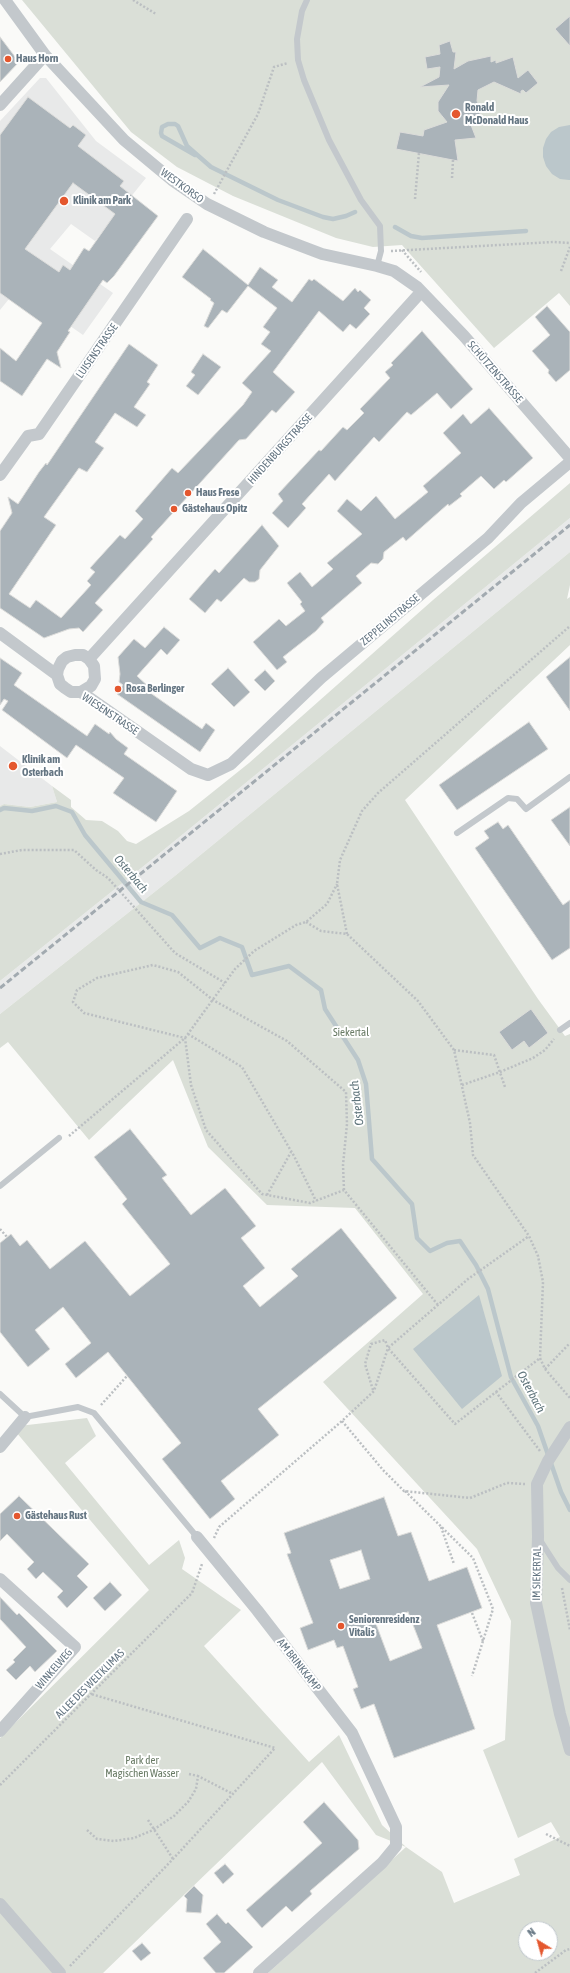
<!DOCTYPE html>
<meta charset="utf-8">
<style>
body{margin:0}
#map{position:relative;width:570px;height:1973px;overflow:hidden;background:#fafaf8;font-family:"Asap Condensed",sans-serif}
canvas{display:block}
.north{position:absolute;left:518px;top:1921px;width:40px;height:40px;box-sizing:border-box;background:#fff;border:1px solid #c1c8cd;border-radius:50%;rotate:323deg;font-size:11px;font-weight:700;line-height:16px;text-align:center;color:#657683}
.north::after{content:'';display:block;margin:auto;width:14px;height:18px;background:#e4572e;clip-path:polygon(50% 0,100% 100%,50% 72%,0 100%)}
</style>
<div id="map">
<canvas width="570" height="1973"></canvas>
<div class="north">N</div>
</div>
<script>
const ctx = document.querySelector('canvas').getContext('2d');
ctx.lineJoin = 'round';
function fillPath(path, color) { ctx.fillStyle = color; ctx.fill(path, 'evenodd'); }
const shape = rows => new Path2D(rows.map(r => 'M' + r).join(''));
function strokePath(path, color, width, dash) { ctx.strokeStyle = color; ctx.lineWidth = width; ctx.lineCap = dash ? 'butt' : 'round'; ctx.setLineDash(dash || []); ctx.stroke(path); }
function drawText(font, color, halo, rows, align = 'center') {
  ctx.font = font + ' "Asap Condensed",sans-serif'; ctx.lineWidth = 4; ctx.setLineDash([]); ctx.textBaseline = 'middle'; ctx.strokeStyle = halo; ctx.fillStyle = color; for (const [text, x, y, turn = 0] of rows) {
    ctx.save(); ctx.translate(x, y); ctx.rotate((+turn || 0) * Math.PI / 180); ctx.textAlign = isNaN(turn) ? turn : align; if (halo) ctx.strokeText(text, 0, 0); ctx.fillText(text, 0, 0); ctx.restore();
  }
}
fillPath(shape([
 [40,78,46,78,96,141,146,178,95,241,71,224,50,249,113,293,83,335,17,289,0,310,0,121],
 [570,518,570,552,176,875,0,1014,0,981,155,857],
 [0,746,52,786,57,802,30,807,4,804,0,806]
]), '#e8e9e9');
fillPath(shape([
 [22,0,570,0,570,306,559,293,494,348,402,245,373,247,336,238,233,196,177,167,131,132],
 [570,483,570,518,155,857,0,981,0,806,4,804,30,807,57,802,52,786,71,800,71,807,86,820,102,821,118,831,127,841,136,844,189,811,249,763,433,600],
 [570,552,570,585,567,599,570,597,570,645,405,800,538,999,565,1036,570,1034,570,1973,268,1973,406,1847,376,1835,322,1762,103,1973,0,1973,0,1738,149,1590,16,1432,19,1426,87,1418,96,1436,65,1463,149,1565,179,1540,185,1558,182,1569,241,1610,204,1646,309,1762,339,1735,382,1825,406,1847,442,1872,454,1903,520,1875,514,1859,560,1837,551,1822,518,1838,483,1750,505,1740,511,1621,477,1549,323,1382,423,1294,355,1208,267,1205,208,1147,173,1060,89,1140,8,1042,0,1048,0,1014,176,875],
 [526,1929,550,1929,550,1953,526,1953]
]), '#dadfd7');
fillPath(shape([
 [570,125,570,180,569,180,560,179,552,174,546,166,543,157,543,148,546,139,551,132,559,127],
 [479,1295,502,1376,462,1409,413,1349]
]), '#bbc7cb');
strokePath(shape([
 [195,155,162,136,161,133,162,127,168,124,175,124,178,126,187,146,211,167,278,200,323,217,333,219,346,216,355,212],
 [395,227,411,236,422,238,526,231],
 [0,810,4,808,32,811,56,806,72,812,85,835,141,902,172,915,200,948,220,938,242,947,252,975,289,966,321,990,325,1009,358,1060,366,1084,372,1159,412,1204,417,1238,430,1251,447,1243,460,1241,476,1265,488,1289,511,1377,538,1426,561,1492,570,1510]
]), '#bbc7cb', 4.5);
const building = shape([
 [570,16,570,46,555,29,570,16],
 [0,37,19,62,0,82,0,37],
 [450,41,453,52,456,52,454,69,468,61,491,56,491,62,496,60,496,63,513,57,518,78,528,70,538,83,526,93,523,90,521,91,521,94,494,82,478,90,477,101,480,107,480,114,471,125,476,138,455,140,458,161,396,149,400,132,423,136,424,130,447,122,438,111,438,102,449,85,420,87,439,77,440,67,427,69,425,57,440,54,439,45,450,41],
 [28,97,70,128,73,125,86,135,78,146,124,181,120,186,158,216,114,276,107,283,103,280,68,331,70,332,57,352,61,368,47,359,22,396,0,381,0,348,16,361,42,323,0,293,0,135,28,97],
 [73,183,115,214,89,251,84,248,70,270,63,265,59,272,25,249,73,183],
 [203,249,248,285,260,267,278,280,272,287,292,302,309,279,312,281,314,279,343,301,355,288,358,292,360,290,371,300,364,308,370,314,356,329,350,324,343,332,319,311,273,372,295,392,276,413,272,410,246,439,239,440,151,537,153,539,95,603,103,610,83,632,79,628,69,629,44,638,0,608,0,531,12,513,8,497,18,504,39,472,46,463,47,465,129,344,158,365,147,382,150,384,134,407,146,415,137,427,115,413,95,442,104,448,87,472,79,468,44,517,56,525,9,594,30,608,36,600,61,618,91,585,87,581,95,572,90,568,120,535,125,539,143,519,135,511,172,468,178,473,243,405,252,392,242,383,271,351,261,344,270,332,263,327,277,308,248,286,227,313,222,310,208,328,204,326,214,303,210,300,211,299,182,277,203,249],
 [547,306,570,332,570,370,556,382,548,373,549,370,532,351,550,335,535,317,547,306],
 [422,331,473,389,451,409,437,393,411,415,407,412,379,442,374,437,335,481,329,474,302,504,306,508,288,528,272,513,283,501,278,494,319,450,321,451,343,427,347,430,364,413,360,409,390,378,385,372,393,365,391,363,422,331],
 [203,354,221,367,198,395,186,386,195,375,191,372,203,354],
 [489,408,533,458,506,482,504,480,494,489,481,476,460,494,462,496,449,506,448,504,406,541,403,537,384,552,383,559,378,564,371,563,356,576,362,583,321,618,324,622,316,631,283,657,287,662,277,670,253,642,279,619,286,626,305,611,300,604,302,602,287,583,300,572,312,587,333,569,327,563,362,534,337,511,347,499,361,511,376,496,395,519,428,492,423,486,461,453,443,433,463,414,471,424,489,408],
 [262,525,279,546,260,570,259,579,255,582,249,582,244,578,221,602,217,599,205,613,189,599,215,569,219,573,262,525],
 [164,627,180,640,167,655,161,649,137,676,151,689,149,692,202,729,206,723,215,730,200,752,117,694,123,685,119,682,120,674,118,657,134,639,145,648,164,627],
 [570,657,570,711,546,677,570,657],
 [0,658,22,673,14,685,87,736,95,724,109,734,110,732,116,739,128,748,124,754,177,791,156,822,113,793,124,778,76,745,67,758,2,710,8,701,4,699,0,705,0,658],
 [228,668,250,692,234,707,211,684,228,668],
 [265,670,275,681,265,691,254,680,265,670],
 [529,722,548,749,457,810,439,785,529,722],
 [570,807,570,846,551,820,570,807],
 [498,822,503,829,508,825,563,905,570,900,570,948,552,960,475,848,489,838,484,831,498,822],
 [531,1009,548,1033,529,1048,524,1041,512,1050,499,1032,531,1009],
 [130,1129,167,1175,162,1178,191,1215,225,1188,256,1226,241,1238,265,1268,243,1286,260,1307,298,1276,291,1269,341,1228,397,1298,258,1409,279,1435,221,1481,235,1499,210,1519,162,1459,181,1443,108,1352,76,1378,65,1364,91,1343,63,1307,35,1330,50,1349,28,1367,0,1332,0,1243,11,1234,20,1246,27,1240,50,1269,85,1241,130,1296,170,1264,122,1204,127,1199,94,1157,130,1129],
 [19,1496,89,1564,77,1576,88,1587,67,1608,57,1597,63,1591,43,1572,36,1579,27,1569,34,1562,7,1534,0,1541,0,1514,19,1496],
 [384,1497,398,1536,411,1532,429,1581,467,1567,482,1608,437,1625,475,1729,394,1758,374,1704,361,1709,353,1689,358,1687,343,1646,337,1648,334,1640,308,1650,300,1628,313,1623,287,1554,291,1553,284,1533,384,1497],
 [361,1550,370,1579,340,1589,330,1560,361,1550],
 [408,1612,422,1648,390,1661,376,1624,408,1612],
 [110,1582,122,1595,105,1611,93,1598,110,1582],
 [0,1597,17,1615,19,1613,57,1651,35,1672,30,1666,16,1680,6,1670,15,1662,13,1660,26,1647,0,1619,0,1597],
 [324,1802,358,1840,359,1849,310,1891,312,1894,292,1912,286,1906,262,1928,246,1910,322,1843,303,1822,324,1802],
 [225,1864,234,1874,223,1884,214,1873,225,1864],
 [194,1886,203,1895,201,1913,186,1912,187,1899,184,1896,194,1886],
 [217,1914,226,1924,228,1922,253,1947,224,1973,216,1973,203,1958,221,1942,206,1924,217,1914],
 [142,1943,151,1953,141,1961,132,1951,142,1943]
]);
fillPath(building, '#aab3b9');
strokePath(building, '#dcdcda', 1);
strokePath(shape([
 [133,0,156,14],
 [452,178,453,160],
 [214,194,258,114,274,67,288,63],
 [415,199,419,153],
 [402,250,421,272],
 [391,251,553,242,570,243],
 [561,271,570,247],
 [0,854,22,850,74,850,96,870,108,878,175,953,225,983],
 [306,922,321,931,347,934,418,1001,454,1050,470,1123,473,1155,529,1236,538,1256,543,1282,540,1358,545,1369,570,1398],
 [347,934,337,884,340,860,362,811,378,793,570,626],
 [188,1034,242,1067,294,1156,316,1201],
 [454,1050,494,1055,505,1087],
 [462,1085,500,1072,533,1058,545,1050,554,1039],
 [69,1136,185,1038,235,969,254,951,296,925,306,922,327,904,337,884],
 [344,1190,343,1165,347,1124,346,1092,287,1041,213,1000,178,972,153,965,97,978,77,990,73,1002,84,1013,185,1038,191,1085,206,1130,262,1194,310,1203,344,1190,438,1305],
 [267,1195,291,1152],
 [0,1229,7,1237],
 [545,1369,570,1343],
 [373,1390,365,1364,371,1344,385,1340,388,1348,455,1424,496,1392,540,1451],
 [496,1392,540,1358],
 [101,1405,127,1376],
 [342,1421,383,1470,404,1491,470,1498,507,1483,525,1484],
 [405,1491,473,1558,493,1609,472,1676],
 [441,1527,454,1564],
 [214,1538,219,1527,342,1421,374,1391,388,1348,468,1279,529,1236],
 [562,1588,570,1630],
 [472,1613,483,1641],
 [189,1774,198,1776],
 [0,1785,192,1593,202,1564],
 [148,1820,173,1859],
 [87,1830,97,1839,114,1841,134,1838,153,1830,174,1816,188,1802,196,1789,198,1776,233,1794],
 [546,1834,570,1846],
 [70,1966,173,1859,275,1748,91,1694],
 [535,1973,566,1950,570,1949]
]), '#bbbfc2', 2.5, [2, 2]);
strokePath(shape([
 [307,0,302,11,297,39,298,60,304,80,329,140,361,200,380,226,381,251,377,266],
 [457,833,508,798,517,799,526,809,570,777],
 [560,1030,570,1023],
 [0,1186,59,1138],
 [0,1394,25,1417,78,1407,94,1413,197,1537],
 [540,1540,558,1568,570,1580]
]), '#c3c8cc', 6);
strokePath(shape([
 [5,0,45,55,124,140,172,180,207,204,264,232,322,254,377,266,394,271,417,287,464,336,570,458],
 [0,105,45,55],
 [0,475,28,436,39,434,187,219],
 [0,633,57,675,60,684,65,688,71,692,81,692,191,769,208,775,231,764,321,678,488,538,521,503,570,462],
 [89,659,421,292],
 [57,675,58,669,62,661,67,657,75,655,83,655,89,659,94,666,95,679,91,686,81,692],
 [570,1427,548,1461,537,1484,538,1537,536,1603,560,1714,570,1750],
 [0,1447,25,1417],
 [197,1537,257,1610,352,1733,396,1827,396,1846,382,1863,259,1973],
 [0,1579,75,1647,0,1731],
 [0,1904,60,1973]
]), '#c3c8cc', 12);
strokePath(shape([
 [0,988,570,525]
]), '#a2aab0', 3, [6, 3]);
for (const [x, y, r, color] of [
 [8,59,4,"#e4572e"],
 [456,114,5,"#e4572e"],
 [64,201,5,"#e4572e"],
 [188,493,4,"#e4572e"],
 [174,509,4,"#e4572e"],
 [118,689,4,"#e4572e"],
 [13,766,5,"#e4572e"],
 [17,1516,4,"#e4572e"],
 [341,1626,4,"#e4572e"]
]) { const dot = new Path2D(); dot.arc(x, y, r, 0, 2 * Math.PI); ctx.fillStyle = color; ctx.fill(dot); strokePath(dot, '#fff', 1.5); }
drawText('bold 11px', '#657683', '#fff', [
 ["Haus Horn",16,59],
 ["Ronald",465,108],
 ["McDonald Haus",465,121],
 ["Klinik am Park",73,201],
 ["Haus Frese",196,493],
 ["Gästehaus Opitz",182,509],
 ["Rosa Berlinger",126,689],
 ["Klinik am",22,760],
 ["Osterbach",22,773],
 ["Gästehaus Rust",25,1516],
 ["Seniorenresidenz",349,1620],
 ["Vitalis",349,1633]
], 'left');
drawText('11px', '#657683', '#fff', [
 ["WESTKORSO",182,186,36],
 ["LUISENSTRASSE",97,351,-55],
 ["SCHÜTZENSTRASSE",495,372,49],
 ["HINDENBURGSTRASSE",280,449,-48],
 ["ZEPPELINSTRASSE",390,620,-40],
 ["WIESENSTRASSE",110,714,34],
 ["IM SIEKERTAL",537,1574,-89],
 ["AM BRINKKAMP",299,1665,52],
 ["WINKELWEG",54,1669,-49],
 ["ALLEE DES WELTKLIMAS",90,1684,-45]
]);
drawText('11px', '#687a64', '#fff', [
 ["Siekertal",351,1033],
 ["Park der",142,1761],
 ["Magischen Wasser",142,1774]
]);
drawText('italic 12px', '#60757c', '#fff', [
 ["Osterbach",131,874,50],
 ["Osterbach",357,1103,-97],
 ["Osterbach",531,1392,62]
]);
</script>
